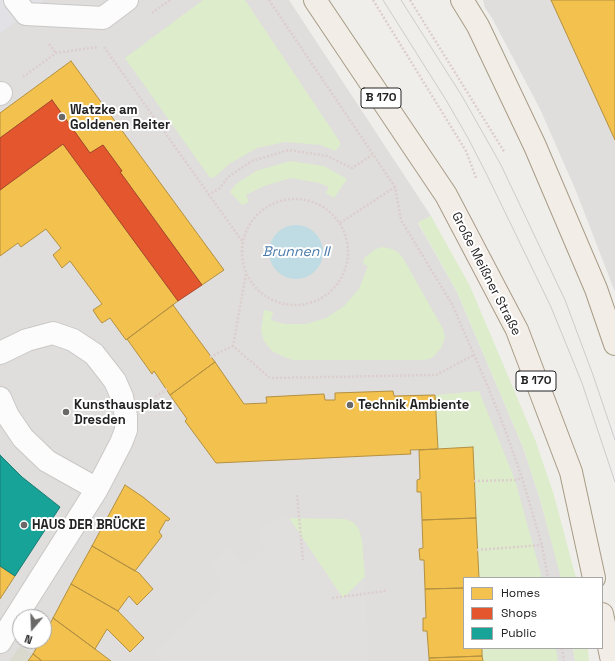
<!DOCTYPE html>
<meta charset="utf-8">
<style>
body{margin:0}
#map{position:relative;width:615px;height:661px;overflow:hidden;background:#f0eeeb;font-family:"Space Grotesk",sans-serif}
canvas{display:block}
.legend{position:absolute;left:463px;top:577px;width:140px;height:72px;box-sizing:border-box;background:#fff;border:1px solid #a7a7a7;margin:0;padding:5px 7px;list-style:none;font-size:12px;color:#222}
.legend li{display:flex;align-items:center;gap:8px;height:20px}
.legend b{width:20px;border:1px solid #a7a7a7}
.north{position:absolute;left:12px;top:609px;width:40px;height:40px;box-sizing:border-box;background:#fff;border:1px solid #a7a7a7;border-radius:50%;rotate:199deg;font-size:11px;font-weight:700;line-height:16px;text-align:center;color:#222}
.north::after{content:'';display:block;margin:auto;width:14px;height:18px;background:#6a6968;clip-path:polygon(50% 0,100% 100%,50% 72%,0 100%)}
</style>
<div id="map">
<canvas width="615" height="661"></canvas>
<ul class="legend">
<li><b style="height:11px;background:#f2c14e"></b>Homes</li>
<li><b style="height:11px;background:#e4572e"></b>Shops</li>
<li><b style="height:11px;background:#17a398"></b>Public</li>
</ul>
<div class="north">N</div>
</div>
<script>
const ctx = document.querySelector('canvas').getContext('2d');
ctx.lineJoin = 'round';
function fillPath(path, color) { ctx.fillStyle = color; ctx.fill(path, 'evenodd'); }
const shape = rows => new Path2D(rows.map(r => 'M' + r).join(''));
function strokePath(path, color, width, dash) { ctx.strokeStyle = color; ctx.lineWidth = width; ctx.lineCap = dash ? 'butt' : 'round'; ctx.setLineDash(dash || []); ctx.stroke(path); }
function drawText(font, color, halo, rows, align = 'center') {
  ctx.font = font + ' "Space Grotesk",sans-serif'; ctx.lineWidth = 4; ctx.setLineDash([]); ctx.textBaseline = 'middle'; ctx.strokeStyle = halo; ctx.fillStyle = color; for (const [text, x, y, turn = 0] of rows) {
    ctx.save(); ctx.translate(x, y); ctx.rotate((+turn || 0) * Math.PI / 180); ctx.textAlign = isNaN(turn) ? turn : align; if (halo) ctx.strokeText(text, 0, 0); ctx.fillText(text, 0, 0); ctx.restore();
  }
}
fillPath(shape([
 [0,0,289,0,431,216,418,223,457,292,523,447,540,499,560,572,561,578,464,578,464,648,573,648,575,661,0,661],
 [20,617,44,617,44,641,20,641],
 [483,0,615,0,615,292,576,191,540,109,492,18,485,8]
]), '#dfdedc');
fillPath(shape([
 [20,646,33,654,28,661,9,661]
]), '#d9d9cd');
fillPath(shape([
 [203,0,245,0,340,142,340,146,335,151,321,145,285,142,257,148,229,164,215,177,211,178,208,175,125,58],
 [290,161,324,166,347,179,334,198,326,193,329,187,319,183,291,178,264,186,246,195,249,202,242,205,230,192,236,184,256,171],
 [431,216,470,286,536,442,554,495,576,578,561,578,540,499,523,447,457,292,418,222],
 [381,247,389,248,398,252,403,258,443,329,445,338,441,348,434,356,429,359,422,360,293,360,284,357,272,351,264,341,261,331,264,310,273,312,271,320,284,324,306,324,326,318,344,306,359,289,368,266,363,264,364,258,374,250],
 [479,391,515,480,542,578,479,578,472,447,438,449,435,395],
 [289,518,345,519,353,522,359,529,362,540,365,577,343,599],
 [482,648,556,648,558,661,483,661],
 [573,648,588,648,589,661,575,661]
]), '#ddeccb');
fillPath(shape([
 [289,518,343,598,365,577,368,661,165,661,155,651,223,586,210,566,228,548,244,564,266,548,256,532,274,519]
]), '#e0dfde');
fillPath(shape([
 [0,0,44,0,2,32,0,34]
]), '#e2e1e5');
fillPath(shape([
 '269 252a27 27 0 1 1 54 0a27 27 0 1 1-54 0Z'
]), '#bfdbe3');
const homes = shape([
 [551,0,615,0,615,140,551,0],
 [71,61,224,270,202,285,120,172,122,171,103,145,90,153,52,100,0,138,0,113,71,61],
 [63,144,178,301,126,340,110,318,102,323,98,318,93,310,102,304,70,261,62,268,53,255,61,248,46,229,21,247,18,243,0,256,0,190,63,144],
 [173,305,215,362,170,395,154,371,152,374,127,339,173,305],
 [215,362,244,404,267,403,266,397,324,394,325,400,335,400,335,393,393,391,394,396,435,395,438,449,410,450,411,454,216,463,185,421,187,419,170,395,215,362],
 [473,447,476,518,422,520,421,492,417,492,417,480,420,479,419,450,473,447],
 [125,485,143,497,170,519,168,521,166,520,159,532,162,536,135,571,92,546,125,485],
 [476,518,479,578,464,578,464,588,425,589,424,560,420,560,419,549,423,548,422,520,476,518],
 [92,546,139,573,153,589,137,605,129,596,118,611,71,584,92,546],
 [0,566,15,576,0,599,0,566],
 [71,584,118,611,144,638,130,652,107,629,95,649,53,618,71,584],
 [464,588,464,648,482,648,482,656,429,658,427,631,423,631,423,618,426,618,425,589,464,588],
 [53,618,95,649,111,661,42,661,33,654,40,641,44,641,44,635,53,618],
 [33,654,42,661,28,661,33,654],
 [482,656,483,661,429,661,429,658,482,656]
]);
fillPath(homes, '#f2c14e');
strokePath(homes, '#b49141', 1);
const shops = shape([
 [52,100,90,153,103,145,122,171,120,172,202,285,178,301,63,144,0,190,0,138,52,100]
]);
fillPath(shops, '#e4572e');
strokePath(shops, '#aa472a', 1);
const public = shape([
 [0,455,22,477,60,507,15,576,0,566,0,455]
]);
fillPath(public, '#17a398');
strokePath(public, '#1a7c75', 1);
const minor = shape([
 [15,0,26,14,103,18,127,0],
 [0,94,1,93],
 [0,353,27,340,53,333,73,340,94,354,105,368,115,381,122,397,126,416,126,430,121,443,97,489,0,642],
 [0,398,8,416,23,438,47,461,97,489]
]);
const major = shape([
 [315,0,446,195,517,330,571,472,594,578],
 [462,0,478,26,535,146,596,289,615,344],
 [602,614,612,661]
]);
strokePath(minor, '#c9c8c7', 24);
strokePath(major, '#a79c86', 24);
strokePath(shape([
 [269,0,395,187,401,220,452,304,488,387,506,432,522,478,542,545,548,578],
 [373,0,466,151,476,178],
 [410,0,505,153],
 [152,13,170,0],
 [49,44,56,53],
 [104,47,242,241],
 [23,77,56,53,98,47],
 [208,195,220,188,228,177,252,161,289,150,327,156,352,168,372,155],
 '242 252a53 53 0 1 1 106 0a53 53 0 1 1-106 0Z',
 [340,223,395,187],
 [246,274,233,346,270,378,436,375,474,355],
 [210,357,233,346],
 [152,399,167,389],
 [474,481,515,480,522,478],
 [297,495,303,560],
 [477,550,542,545],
 [332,598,386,591],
 [562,648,564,661]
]), '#dccecd', 2.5, [2, 2]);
strokePath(minor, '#fdfcfc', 22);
strokePath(major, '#f3ede7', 22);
strokePath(shape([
 [383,0,446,100,468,138,486,173,551,307,582,383,615,482],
 [401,0,462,96,501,165,565,300,593,375,615,440]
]), '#ccc', 1);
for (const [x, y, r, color] of [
 [62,117,4,"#6a6968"],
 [350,405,4,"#6a6968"],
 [66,412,4,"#6a6968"],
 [24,525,4,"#6a6968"]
]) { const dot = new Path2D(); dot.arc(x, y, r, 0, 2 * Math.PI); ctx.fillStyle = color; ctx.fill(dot); strokePath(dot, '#fff', 1.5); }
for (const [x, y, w] of [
 [381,98,40],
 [536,381,40]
]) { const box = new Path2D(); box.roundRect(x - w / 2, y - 10, w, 20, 3); ctx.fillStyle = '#fff'; ctx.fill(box); strokePath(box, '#222', 1); }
drawText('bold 12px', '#222', null, [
 ["B 170",381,98],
 ["B 170",536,381]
]);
drawText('bold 13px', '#222', '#fff', [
 ["Watzke am",70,110],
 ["Goldenen Reiter",70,125],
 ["Kunsthausplatz",74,405],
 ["Dresden",74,420],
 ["Technik Ambiente",358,405],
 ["HAUS DER BRÜCKE",32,525]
], 'left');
drawText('13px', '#222', '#fff', [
 ["Große Meißner Straße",486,274,63]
]);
drawText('italic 14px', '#4a7aab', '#fff', [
 ["Brunnen II",296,252]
]);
</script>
